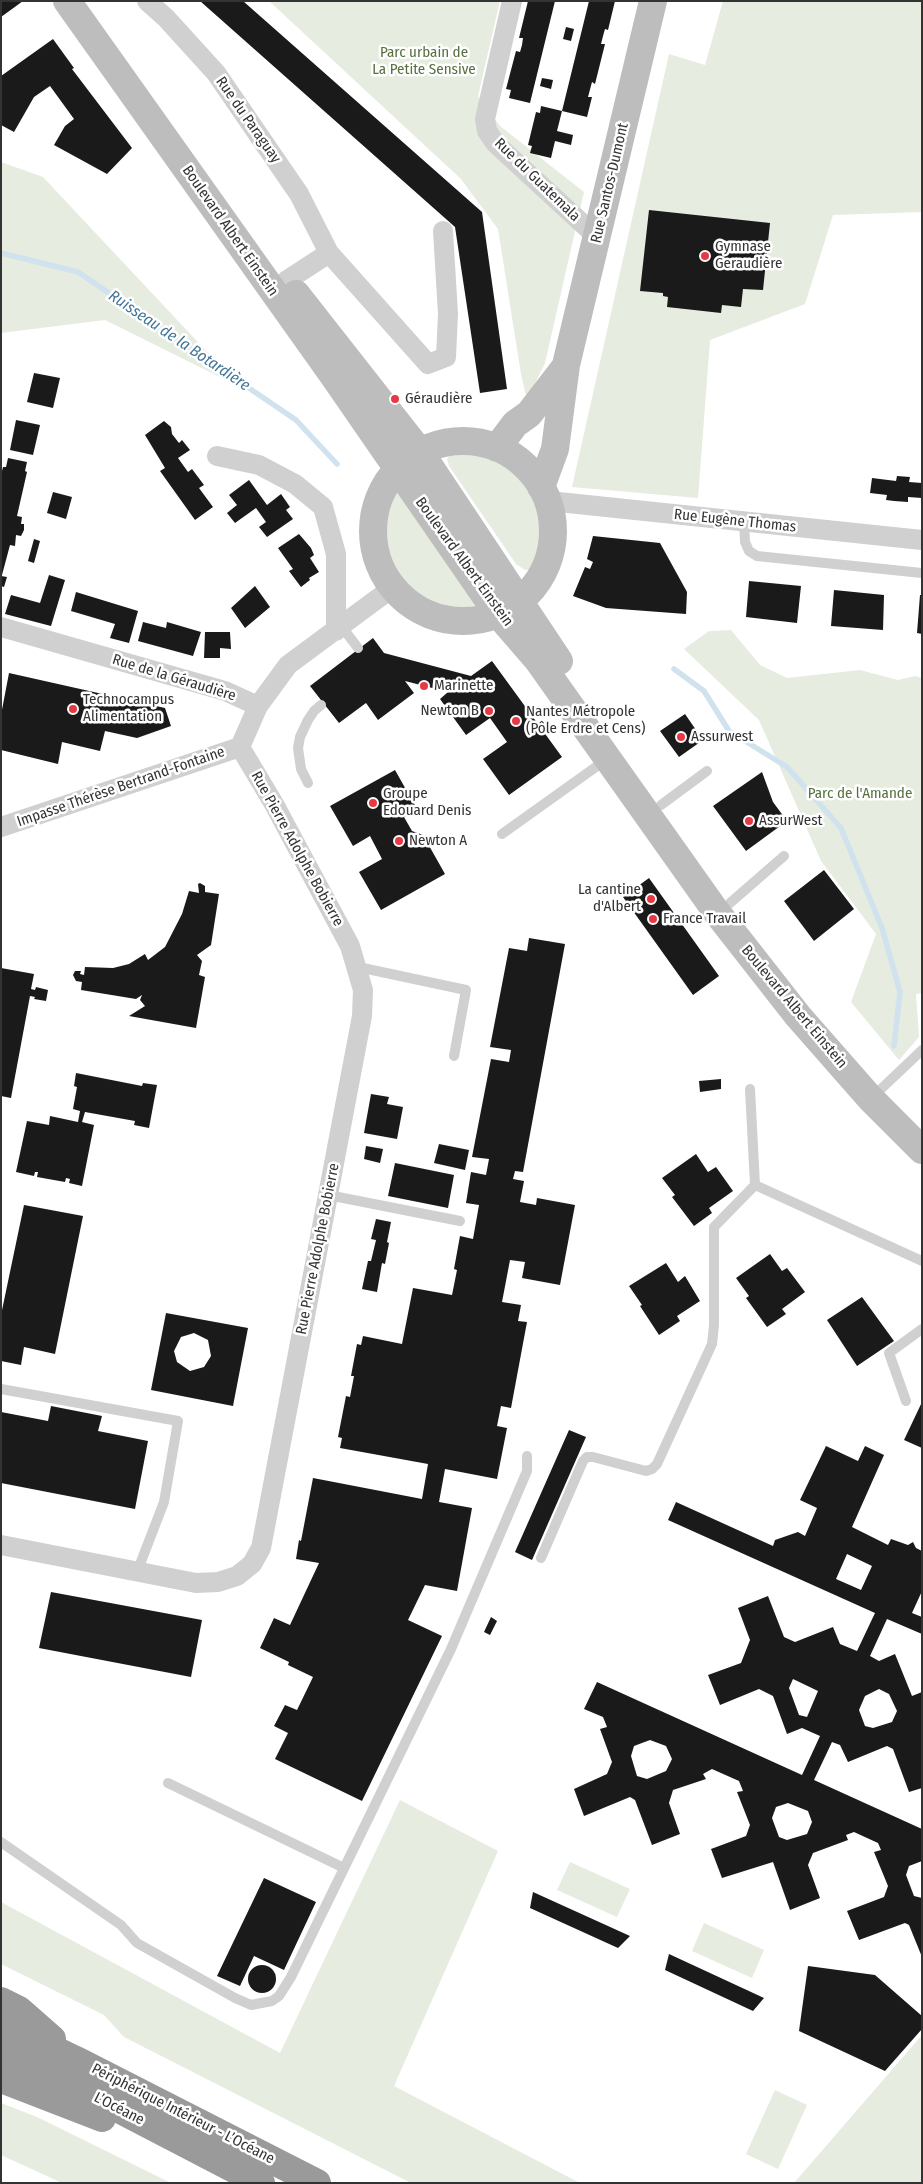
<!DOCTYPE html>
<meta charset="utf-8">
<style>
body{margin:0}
#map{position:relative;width:923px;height:2184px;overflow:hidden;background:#fff;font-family:"Fira Sans Condensed",sans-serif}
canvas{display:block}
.frame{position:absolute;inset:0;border:2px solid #333;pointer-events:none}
</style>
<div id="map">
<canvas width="923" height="2184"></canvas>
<div class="frame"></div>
</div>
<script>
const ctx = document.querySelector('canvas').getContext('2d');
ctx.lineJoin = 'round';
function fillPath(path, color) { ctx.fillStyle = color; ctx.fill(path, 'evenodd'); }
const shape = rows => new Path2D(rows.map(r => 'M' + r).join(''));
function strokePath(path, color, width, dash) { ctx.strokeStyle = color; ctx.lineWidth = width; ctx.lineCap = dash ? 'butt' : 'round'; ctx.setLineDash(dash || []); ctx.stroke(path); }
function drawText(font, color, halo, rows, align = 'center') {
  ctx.font = font + ' "Fira Sans Condensed",sans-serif'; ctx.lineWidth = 5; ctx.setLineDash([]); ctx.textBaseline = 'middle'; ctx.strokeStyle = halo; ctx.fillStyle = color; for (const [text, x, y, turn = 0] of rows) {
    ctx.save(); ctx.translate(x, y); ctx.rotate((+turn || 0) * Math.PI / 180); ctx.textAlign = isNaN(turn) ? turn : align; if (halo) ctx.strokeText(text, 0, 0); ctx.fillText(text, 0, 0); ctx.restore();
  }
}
fillPath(shape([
 [269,1,500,1,478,96,500,126,584,192,545,363,527,400,521,374,498,229,461,179],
 [723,1,922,1,922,212,833,215,805,304,710,340,698,498,572,487,669,54,705,65],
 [1,162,43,177,240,387,105,320,1,333],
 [478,452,499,459,517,470,524,477,535,496,541,511,541,539,537,558,531,570,525,570,516,564,449,466,447,459,451,454],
 [397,489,476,605,467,608,449,608,421,600,401,585,387,567,380,549,379,529,387,497,390,492],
 [731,630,760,665,787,678,860,670,898,680,915,676,922,678,922,993,916,994,919,1037,899,1060,851,1002,876,934,821,861,759,720,684,649,709,631],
 [400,1800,498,1851,394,2086,580,2183,411,2183,124,2037,104,2015,1,1964,1,1902,280,2053],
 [570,1862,630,1889,617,1917,557,1890],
 [704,1923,764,1950,752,1978,692,1951],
 [922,2035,922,2183,794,2183],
 [775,2090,807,2105,778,2169,746,2154],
 [1,2103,37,2117,171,2183,62,2183,1,2155]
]), '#e6ecdf');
strokePath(shape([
 [1,253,78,272,296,420,337,464],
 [674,669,704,691,729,731,787,767,841,828,882,928,900,992,894,1046]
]), '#cfe2ee', 5.5);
fillPath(shape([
 [1,1,23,1,1,17],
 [200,1,243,1,482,212,507,389,480,393,455,227],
 [528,1,555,1,530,103,509,98,511,90,506,89,516,51,520,52,522,45,523,38,519,38],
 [589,1,615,1,608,30,605,29,603,36,601,44,605,44,595,84,592,82,588,97,592,97,587,117,562,111],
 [566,27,574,29,571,41,563,39],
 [53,39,74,68,72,69,132,148,107,174,54,145,65,126,74,119,50,86,34,97,14,132,1,125,1,76],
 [542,78,553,80,551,89,540,86],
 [541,106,562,111,557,131,573,135,571,145,555,141,551,158,530,153,532,146,528,145,536,112,540,113],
 [649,210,770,223,763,290,743,289,741,307,722,305,721,313,667,307,668,297,663,296,663,293,640,291],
 [34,373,60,378,53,408,27,402],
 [16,420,40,425,33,455,10,450],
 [164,421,171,427,172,434,179,443,182,440,190,450,178,458,188,472,192,469,204,485,199,488,213,507,195,520,160,471,165,468,145,435],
 [8,458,27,462,25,471,27,472,17,516,22,517,21,524,24,524,24,530,21,536,16,535,15,546,10,545,2,575,1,475,3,467,6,467],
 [897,476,910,477,909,482,922,483,922,498,908,497,908,502,894,501,886,500,887,495,870,493,872,478,896,481],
 [249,480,267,505,281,494,290,507,286,510,293,519,267,537,259,527,266,522,256,508,235,523,227,513,237,505,229,495],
 [53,492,72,497,66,519,47,513],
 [299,534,311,548,314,555,310,558,319,572,309,578,310,580,301,587,289,571,293,569,278,548],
 [593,536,660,543,687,592,686,614,606,608,573,596,585,567,590,569,593,562,587,559],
 [34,539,40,541,34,563,28,561],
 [49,575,65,580,51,626,5,614,11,595,40,603],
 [1,576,7,577,4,587,1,586],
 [749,581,801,586,797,623,746,617],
 [255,586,270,607,245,628,231,608],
 [834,590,884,595,883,630,831,626],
 [76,592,138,611,129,643,110,638,115,624,71,611],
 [920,595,922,595,922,634,917,633],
 [143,622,166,628,167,622,201,632,193,656,138,641],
 [205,632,230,632,231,649,220,648,220,658,204,658],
 [373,638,384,653,471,676,492,661,562,757,509,795,483,759,507,742,490,718,466,735,440,699,448,692,405,681,414,693,378,720,366,703,339,723,310,686],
 [9,673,165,708,171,726,137,738,105,731,100,751,62,742,58,764,1,750,1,715],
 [685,714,703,740,679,757,660,731],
 [395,770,417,809,404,817,412,831,423,835,445,874,381,910,359,872,382,859,370,836,353,846,330,806],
 [762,772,773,802,787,821,746,851,713,806],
 [824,870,854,909,814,941,784,901],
 [649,878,719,976,693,995,623,897],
 [200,883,205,886,205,892,219,894,211,945,197,955,202,961,199,975,205,977,196,1028,129,1016,145,1006,140,1000,142,995,136,999,81,990,82,982,76,981,73,975,75,971,81,971,80,974,84,975,85,967,113,968,129,964,145,954,148,960,165,947,182,914,189,891,199,893,198,884],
 [529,938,565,944,523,1172,515,1171,513,1179,524,1181,520,1202,536,1205,537,1198,575,1205,560,1285,522,1278,525,1262,510,1260,502,1302,521,1305,518,1321,527,1322,511,1408,501,1406,497,1426,507,1428,497,1479,445,1469,439,1502,472,1508,457,1591,425,1585,408,1620,442,1636,362,1801,275,1759,288,1733,274,1726,285,1705,297,1710,313,1677,288,1665,289,1662,260,1648,274,1618,290,1625,319,1563,296,1559,299,1540,301,1541,313,1478,422,1499,428,1464,340,1448,342,1438,338,1437,346,1396,350,1397,354,1376,351,1376,357,1344,361,1345,363,1336,402,1344,413,1288,452,1295,457,1270,454,1269,460,1236,473,1239,479,1205,466,1203,471,1172,486,1175,489,1159,472,1157,491,1059,509,1062,511,1050,490,1047,509,948,527,951],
 [1,968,34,974,31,989,35,990,36,987,48,990,46,1001,34,999,35,997,30,996,11,1098,1,1096],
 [76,1073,142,1086,143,1083,157,1085,149,1128,134,1125,135,1121,85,1112,82,1122,94,1125,82,1186,69,1183,70,1179,66,1178,65,1182,37,1177,38,1172,35,1172,34,1176,16,1172,27,1121,49,1125,50,1116,78,1122,80,1111,73,1109,77,1087,74,1086],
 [721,1079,721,1089,700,1092,699,1081],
 [371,1094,389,1097,387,1104,403,1107,397,1139,364,1133],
 [439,1144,469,1150,465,1170,434,1163],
 [366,1146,383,1149,380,1163,364,1159],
 [696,1154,708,1172,716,1167,733,1191,709,1208,712,1213,694,1226,672,1197,675,1195,662,1178],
 [395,1163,454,1175,448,1208,388,1196],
 [24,1205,83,1216,55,1354,24,1347,21,1365,1,1361,1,1315],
 [376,1219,391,1222,387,1242,389,1243,385,1264,382,1263,377,1292,362,1289,368,1261,371,1261,376,1240,371,1239],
 [770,1254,782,1271,787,1268,805,1292,782,1309,786,1314,767,1327,746,1298,749,1296,736,1278],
 [666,1263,678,1282,685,1276,700,1301,677,1316,680,1321,659,1335,640,1306,642,1305,629,1286],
 [862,1297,894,1341,857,1366,827,1320],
 [166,1313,248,1328,233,1406,151,1390],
 [194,1333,208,1340,211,1356,204,1367,190,1371,177,1362,174,1351,181,1337],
 [922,1402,922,1448,904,1440],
 [51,1406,102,1416,98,1431,148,1441,135,1509,1,1483,1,1412,48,1421],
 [569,1430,586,1437,532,1560,515,1552],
 [826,1446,858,1461,865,1446,884,1455,852,1527,888,1545,891,1539,908,1545,913,1542,916,1548,922,1551,922,1591,912,1613,922,1617,922,1634,887,1619,870,1656,879,1661,895,1654,912,1696,922,1692,922,1788,909,1792,893,1749,887,1746,848,1762,840,1745,832,1742,814,1780,922,1829,922,1861,909,1866,906,1875,914,1896,922,1898,922,1957,909,1925,905,1923,859,1940,847,1911,884,1897,888,1886,874,1852,881,1850,878,1843,854,1832,846,1835,848,1840,813,1853,808,1865,820,1898,790,1910,773,1862,722,1878,711,1849,746,1836,750,1825,737,1792,743,1791,739,1781,712,1769,703,1774,706,1779,673,1790,669,1803,680,1834,652,1845,635,1800,630,1797,584,1816,574,1789,607,1774,612,1762,600,1729,607,1727,603,1717,584,1709,597,1682,802,1775,820,1736,802,1728,787,1734,773,1696,759,1689,720,1705,708,1675,741,1663,750,1640,738,1608,768,1596,784,1637,795,1642,833,1627,840,1644,857,1651,875,1613,668,1520,676,1502,773,1546,775,1540,798,1532,805,1536,817,1508,800,1500],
 [847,1554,872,1566,861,1590,836,1579],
 [793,1679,818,1691,807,1717,799,1715,789,1688],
 [879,1689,889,1694,897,1711,892,1722,873,1728,865,1726,859,1710,865,1696],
 [650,1740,666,1746,672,1759,666,1771,647,1779,637,1776,631,1756,634,1746],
 [788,1803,808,1811,812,1822,807,1834,787,1840,779,1837,772,1818,776,1807],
 [51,1592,202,1620,191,1677,39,1648],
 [491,1617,497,1621,490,1635,484,1632],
 [264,1878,316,1902,284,1970,254,1956,240,1986,217,1976],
 [533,1892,630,1936,618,1948,530,1908],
 [669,1954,764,1998,753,2011,665,1970],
 '248 1979a14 14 0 1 1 28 0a14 14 0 1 1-28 0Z',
 [808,1966,875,1975,922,2016,922,2029,885,2071,799,2031]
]), '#1a1a1a');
strokePath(shape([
 [744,522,745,542,749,551,757,556,922,573],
 [342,627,358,648],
 [308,783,301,769,298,748,300,737,308,720,314,711,321,705],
 [661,805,707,771],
 [502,834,607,759],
 [730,903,784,856],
 [358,967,466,990,454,1056],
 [750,1089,755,1185,922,1261],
 [881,1089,922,1050],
 [328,1195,460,1221],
 [1,1389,178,1421,164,1502,137,1572],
 [906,1401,889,1353,922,1329],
 [541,1558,583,1461,587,1457,593,1457,646,1471,652,1469,657,1464,712,1344,714,1325,714,1227,755,1185],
 [168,1783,344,1868],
 [1,1842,121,1925,137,1943,235,1998,251,2005,272,2001,279,1996,291,1977,451,1649,527,1471,527,1456]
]), '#d0d0d0', 10);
strokePath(shape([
 [147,1,166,18,216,73,299,194,329,253,428,364,446,357,448,314,443,231],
 [512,1,485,119,487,131,496,144,597,237],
 [286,281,329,253],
 [217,456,259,465,295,484,323,507,336,554,336,631],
 [549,501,922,540],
 [1,627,225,691,258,706],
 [1,827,240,747],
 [1,1545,196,1583,218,1582,237,1576,252,1564,261,1548,362,1016,363,990,350,946,274,804,240,747,258,706,288,665,392,588]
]), '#d0d0d0', 20);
strokePath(shape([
 [67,1,335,378,498,614,537,659,715,910,798,1016,870,1098,922,1150],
 [296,294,420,452,559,661],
 '373 531a90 90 0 1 1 180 0a90 90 0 1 1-180 0Z',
 [497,448,515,424,529,414,566,366],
 [541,487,555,449,566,365,653,1]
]), '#bdbdbd', 28);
strokePath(shape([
 [1,2001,19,2010,52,2039],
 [1,2024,76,2060,317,2183],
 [1,2051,115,2107,261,2183],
 [1,2079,102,2118]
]), '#9a9a9a', 28);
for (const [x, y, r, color] of [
 [705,256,5,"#e63946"],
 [395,399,5,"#e63946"],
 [424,686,5,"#e63946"],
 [73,709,5,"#e63946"],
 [489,711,5,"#e63946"],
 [516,721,5,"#e63946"],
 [681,737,5,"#e63946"],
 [373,803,5,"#e63946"],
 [749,821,5,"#e63946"],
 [399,841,5,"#e63946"],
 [651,899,5,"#e63946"],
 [653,919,5,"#e63946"]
]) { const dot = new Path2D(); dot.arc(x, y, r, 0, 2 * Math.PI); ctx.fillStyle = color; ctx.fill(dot); strokePath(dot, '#fff', 2); }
drawText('15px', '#56703f', '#fff', [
 ["Parc urbain de",424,53],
 ["La Petite Sensive",424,70],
 ["Parc de l'Amande",860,794]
]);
drawText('15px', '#333', '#fff', [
 ["Rue du Paraguay",248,120,55],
 ["Rue du Guatemala",537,180,44],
 ["Rue Santos-Dumont",610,183,-77],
 ["Boulevard Albert Einstein",230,231,55],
 ["Rue Eugène Thomas",735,521,6],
 ["Boulevard Albert Einstein",464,562,54],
 ["Rue de la Géraudière",174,678,17],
 ["Impasse Thérèse Bertrand-Fontaine",121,787,-19],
 ["Rue Pierre Adolphe Bobierre",297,849,61],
 ["Boulevard Albert Einstein",794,1007,50],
 ["Rue Pierre Adolphe Bobierre",318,1249,-79],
 ["L’Océane",119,2109,27],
 ["Périphérique Intérieur - L’Océane",183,2114,27]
]);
drawText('15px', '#333', '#fff', [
 ["Gymnase",715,247],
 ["Geraudière",715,264],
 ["Géraudière",405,399],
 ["Marinette",434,686],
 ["Technocampus",83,700],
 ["Alimentation",83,717],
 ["Newton B",479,711,"right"],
 ["Nantes Métropole",526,712],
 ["(Pôle Erdre et Cens)",526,729],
 ["Assurwest",691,737],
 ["Groupe",383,794],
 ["Edouard Denis",383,811],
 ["AssurWest",759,821],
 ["Newton A",409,841],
 ["La cantine",641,890,"right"],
 ["d'Albert",641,907,"right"],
 ["France Travail",663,919]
], 'left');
drawText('italic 16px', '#3f7597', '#fff', [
 ["Ruisseau de la Botardière",179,341,34]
]);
</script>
